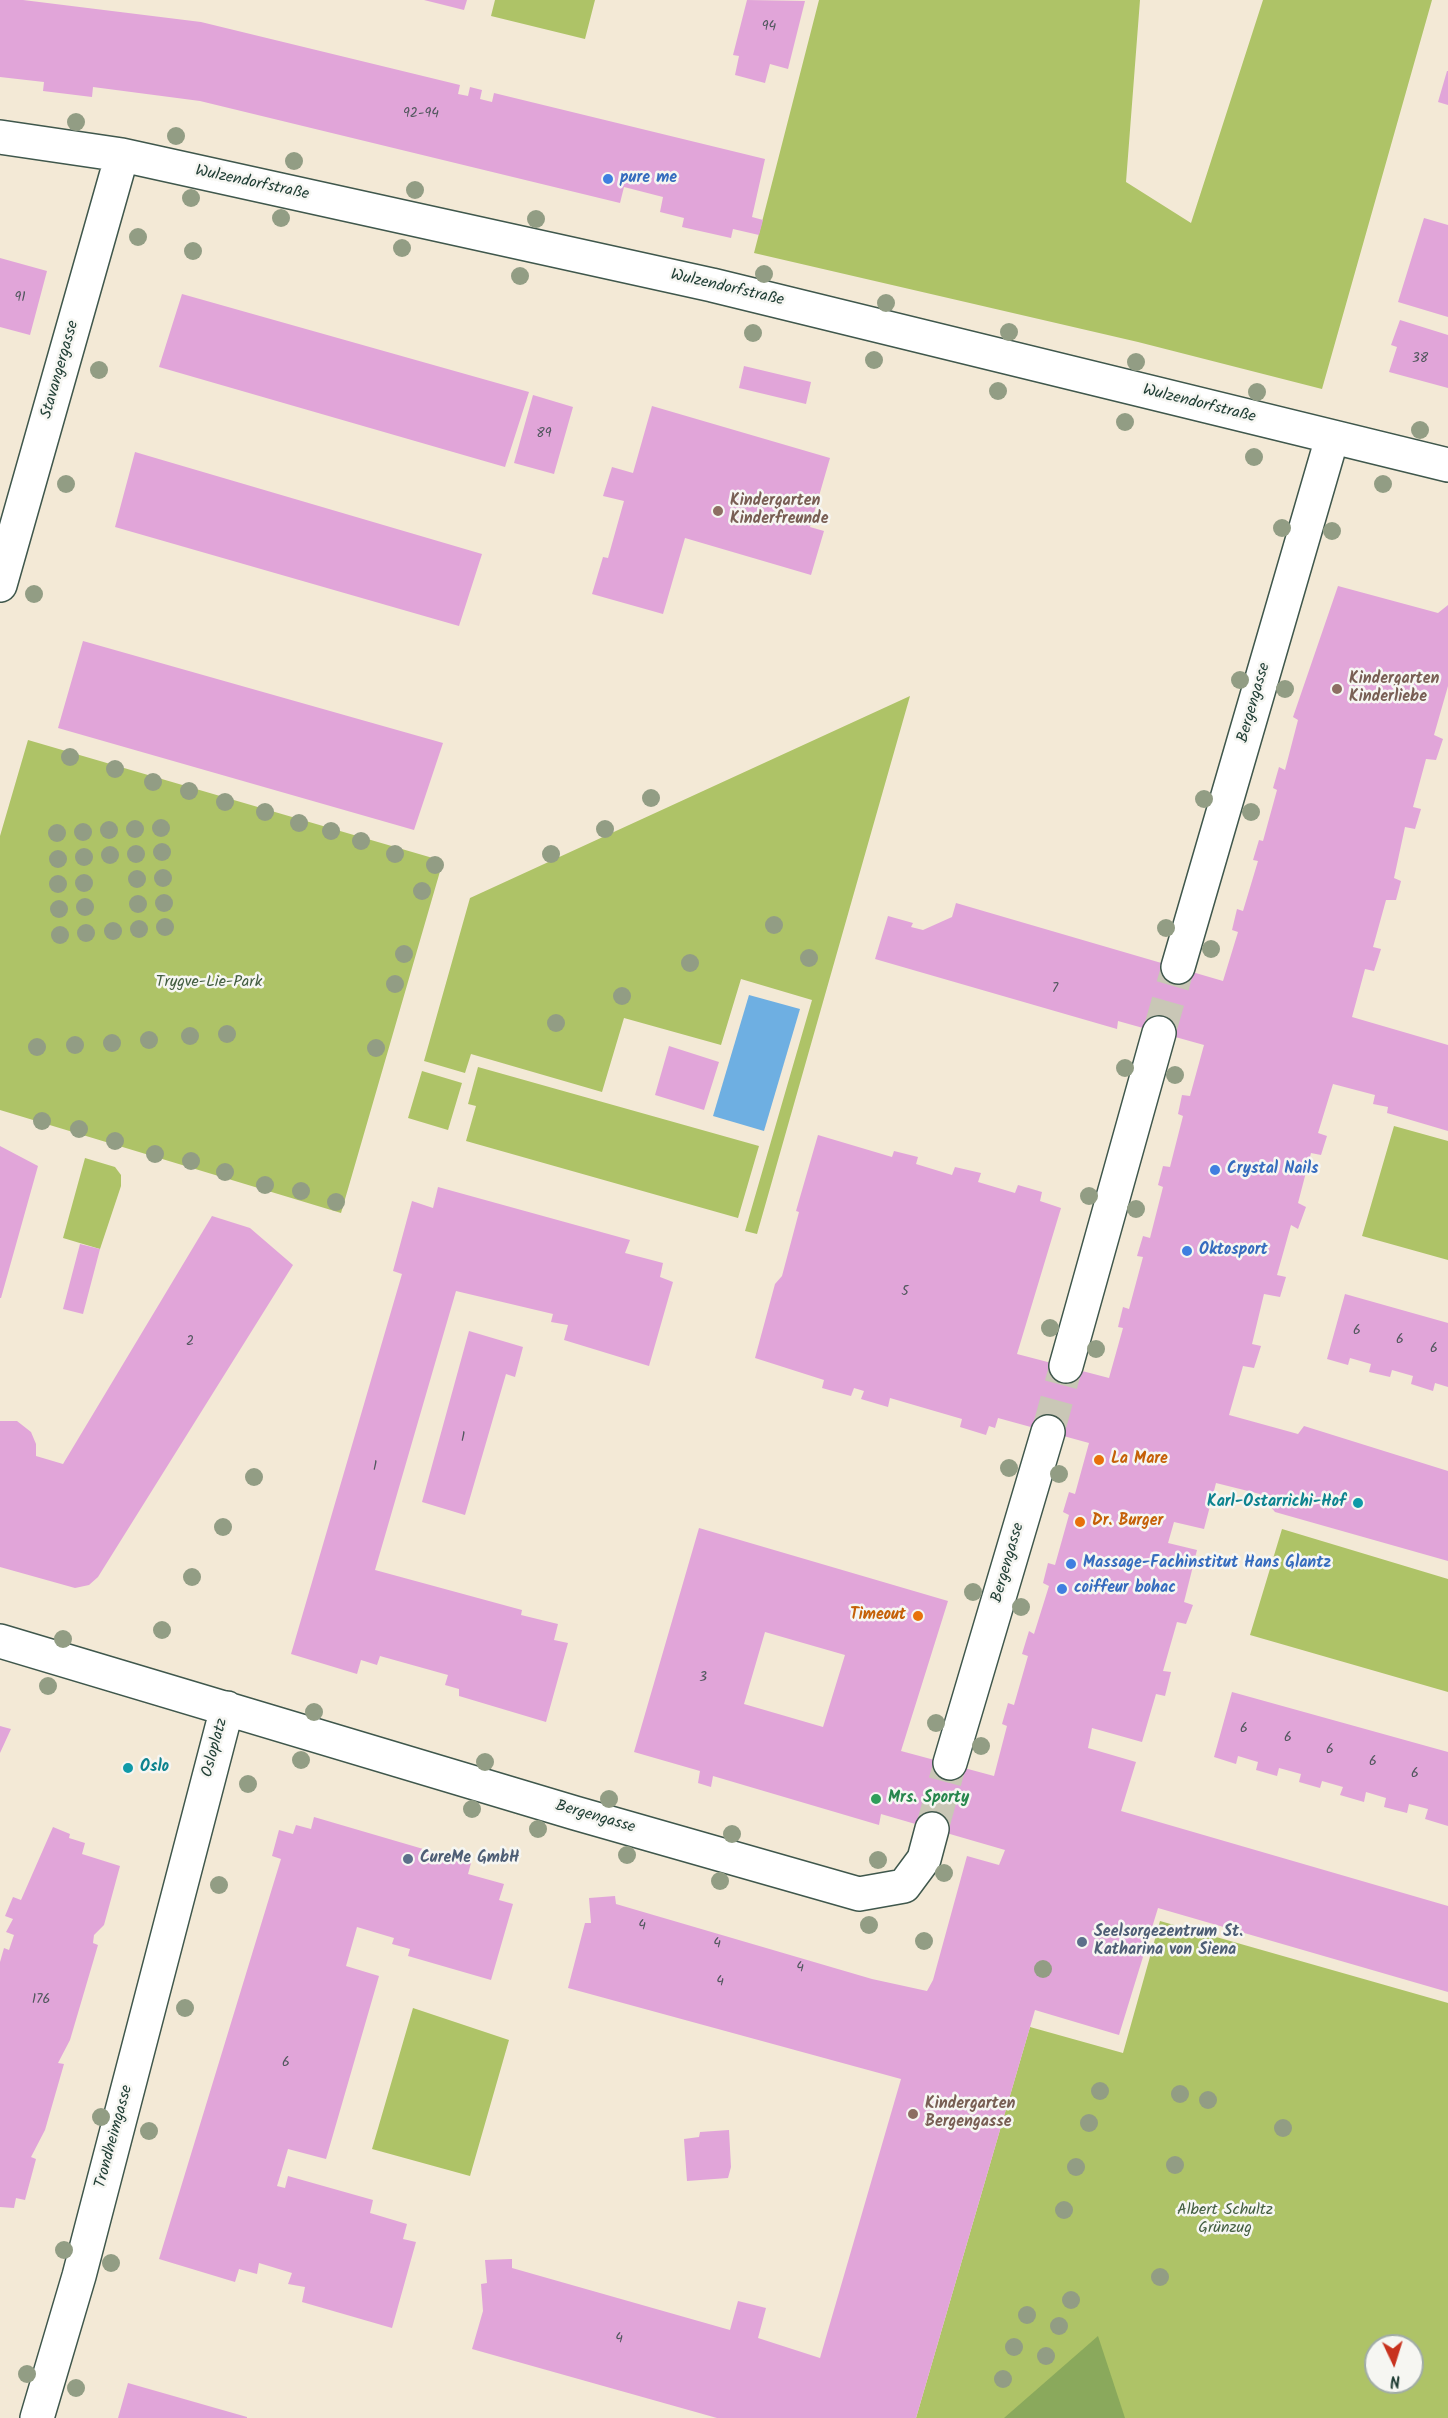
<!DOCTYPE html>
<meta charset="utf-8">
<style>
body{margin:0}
#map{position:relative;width:1448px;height:2418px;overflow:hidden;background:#f3e9d6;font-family:Kalam,sans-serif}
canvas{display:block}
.north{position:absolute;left:1364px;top:2334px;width:60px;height:60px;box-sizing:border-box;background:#f6f6f2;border:2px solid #a0aca6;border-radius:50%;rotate:176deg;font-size:16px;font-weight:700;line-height:24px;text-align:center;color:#1f3d34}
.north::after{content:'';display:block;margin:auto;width:21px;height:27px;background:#c8321e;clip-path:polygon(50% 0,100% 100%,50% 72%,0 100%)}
</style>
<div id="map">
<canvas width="1448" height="2418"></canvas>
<div class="north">N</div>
</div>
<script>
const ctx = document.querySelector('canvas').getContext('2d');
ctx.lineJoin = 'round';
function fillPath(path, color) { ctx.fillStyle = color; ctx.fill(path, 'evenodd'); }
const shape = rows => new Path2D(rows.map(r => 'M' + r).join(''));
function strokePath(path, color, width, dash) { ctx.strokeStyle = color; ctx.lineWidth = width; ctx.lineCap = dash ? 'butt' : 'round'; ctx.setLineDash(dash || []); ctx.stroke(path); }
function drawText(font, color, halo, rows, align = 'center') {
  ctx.font = font + ' Kalam,sans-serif'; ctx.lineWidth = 5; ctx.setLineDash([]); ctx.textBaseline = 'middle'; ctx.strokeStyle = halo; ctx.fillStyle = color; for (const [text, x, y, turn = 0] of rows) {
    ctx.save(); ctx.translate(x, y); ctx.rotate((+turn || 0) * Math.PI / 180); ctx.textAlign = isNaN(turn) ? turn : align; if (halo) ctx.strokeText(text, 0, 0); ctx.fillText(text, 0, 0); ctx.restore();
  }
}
fillPath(shape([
 [495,0,595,0,585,39,491,16],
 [819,0,1140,0,1126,182,1191,223,1263,0,1432,0,1322,389,1138,342,754,253],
 [910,696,757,1234,745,1231,812,1000,741,979,721,1045,624,1018,602,1092,471,1054,465,1073,424,1061,470,898],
 [28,740,443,861,341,1213,0,1110,0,836],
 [478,1067,759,1146,738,1218,466,1141,476,1106,468,1104],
 [422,1071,462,1083,448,1130,408,1118],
 [1394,1126,1448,1141,1448,1260,1362,1236],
 [85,1158,115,1167,121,1175,121,1186,100,1249,63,1238],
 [1282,1529,1448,1579,1448,1692,1250,1635],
 [1160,1921,1448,2003,1448,2418,916,2418,1030,2027,1123,2053],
 [1376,2346,1412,2346,1412,2382,1376,2382],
 [413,2008,509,2040,470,2176,372,2149]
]), '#aec367');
fillPath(shape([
 [1098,2336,1125,2418,1004,2418]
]), '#8aa95c');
fillPath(shape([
 [749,995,800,1009,764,1131,713,1116]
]), '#6eafe2');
fillPath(shape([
 [0,0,23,0,201,22,460,85,458,94,468,96,470,87,482,90,480,99,492,102,494,93,765,159,752,217,763,220,759,235,733,229,731,238,682,227,684,218,660,212,663,197,624,187,620,203,200,101,93,87,92,97,43,91,44,82,0,77],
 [424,0,467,0,464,10],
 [747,0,805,1,788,69,770,64,765,83,735,75,739,56,733,55],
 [1447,71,1448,71,1448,105,1438,102],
 [1424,218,1448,225,1448,317,1398,302],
 [0,258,47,271,30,335,0,327],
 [182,294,529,392,505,467,159,367],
 [1400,320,1448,335,1448,388,1389,372,1397,347,1391,345],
 [744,366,811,382,806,404,739,388],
 [533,395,573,407,554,474,514,463],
 [652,406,830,458,810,527,824,531,811,575,685,538,663,614,592,594,603,557,608,558,624,501,603,496,612,467,633,473],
 [135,452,482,554,459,626,115,527],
 [1338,586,1438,613,1448,605,1448,686,1434,735,1443,739,1436,760,1426,759,1413,807,1421,809,1415,829,1405,827,1394,878,1401,881,1396,900,1386,900,1373,947,1381,949,1374,971,1365,969,1352,1017,1448,1045,1448,1131,1387,1113,1388,1107,1373,1104,1375,1095,1333,1084,1318,1133,1327,1136,1321,1155,1311,1153,1298,1203,1306,1207,1298,1229,1291,1225,1277,1275,1286,1277,1280,1297,1264,1294,1252,1344,1261,1346,1254,1368,1243,1366,1229,1415,1298,1434,1304,1426,1448,1471,1448,1561,1275,1512,1260,1494,1216,1483,1204,1529,1174,1522,1168,1543,1197,1550,1184,1602,1193,1605,1186,1624,1177,1622,1163,1671,1171,1672,1165,1696,1156,1694,1142,1742,1092,1728,1088,1748,1136,1762,1121,1811,1448,1906,1448,1992,1158,1908,1119,2035,1035,2010,916,2418,717,2418,472,2349,483,2311,481,2284,487,2283,485,2260,512,2259,512,2268,730,2330,738,2301,766,2308,758,2338,820,2358,901,2079,568,1988,585,1923,591,1923,589,1898,615,1896,616,1904,633,1909,872,1979,927,1991,933,1980,967,1856,999,1865,1005,1850,881,1814,879,1825,713,1776,711,1787,698,1783,700,1771,634,1752,699,1528,948,1601,901,1751,994,1776,1007,1726,1002,1724,1008,1703,1014,1705,1028,1656,1022,1654,1029,1631,1034,1634,1049,1586,1043,1583,1048,1563,1055,1565,1069,1515,1063,1512,1069,1492,1075,1494,1089,1443,998,1418,995,1428,989,1426,986,1435,960,1427,962,1419,890,1398,888,1407,861,1399,864,1391,854,1388,851,1396,822,1388,824,1380,755,1358,775,1284,782,1276,799,1212,796,1211,818,1135,892,1157,894,1151,918,1157,916,1164,952,1175,955,1167,981,1173,978,1182,1015,1193,1018,1185,1042,1192,1040,1201,1061,1208,1017,1354,1109,1378,1123,1328,1118,1327,1123,1307,1129,1309,1143,1257,1137,1256,1143,1236,1150,1238,1163,1187,1158,1185,1163,1166,1170,1167,1183,1116,1178,1114,1182,1095,1190,1096,1204,1045,1118,1021,1117,1029,875,959,888,916,913,923,911,927,923,930,952,917,956,903,1223,981,1238,932,1232,930,1237,909,1243,911,1258,861,1253,860,1259,840,1263,841,1277,790,1273,788,1279,767,1285,770,1298,720,1293,717],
 [765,1632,845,1655,823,1727,744,1704],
 [83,641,443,743,414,830,58,728],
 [669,1046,719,1062,704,1110,655,1095],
 [0,1146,38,1166,1,1298,0,1298],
 [438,1187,630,1240,625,1253,663,1263,660,1277,673,1282,649,1366,564,1340,568,1325,551,1322,553,1314,456,1291,375,1570,522,1610,521,1615,558,1624,554,1640,568,1643,546,1722,459,1696,459,1689,445,1685,448,1675,380,1656,377,1665,361,1660,357,1674,291,1654,402,1274,393,1271,412,1201,433,1208],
 [212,1216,250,1228,293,1265,98,1577,89,1585,75,1588,0,1567,0,1421,17,1421,31,1432,36,1444,36,1456,63,1464],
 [80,1244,100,1249,83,1314,63,1309],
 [1345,1294,1448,1323,1448,1387,1435,1383,1433,1391,1411,1384,1413,1376,1392,1370,1390,1377,1369,1372,1371,1364,1350,1358,1348,1365,1327,1359],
 [469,1331,523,1347,515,1377,506,1374,465,1515,422,1502],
 [1232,1692,1448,1752,1448,1826,1425,1819,1428,1809,1409,1804,1407,1813,1384,1807,1386,1798,1366,1792,1364,1802,1340,1795,1343,1787,1322,1781,1320,1788,1299,1782,1301,1774,1279,1768,1277,1776,1256,1770,1258,1762,1238,1756,1236,1764,1214,1757],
 [0,1726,11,1729,0,1753],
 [314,1817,471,1863,468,1874,504,1884,499,1900,513,1904,491,1980,408,1956,410,1949,392,1944,394,1938,357,1927,346,1966,379,1976,326,2159,288,2149,277,2186,285,2188,288,2176,373,2200,370,2213,407,2224,403,2239,416,2242,392,2328,302,2302,305,2287,288,2284,292,2273,259,2263,257,2274,239,2269,235,2282,159,2259,281,1859,272,1856,279,1830,293,1834,296,1825,311,1829],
 [53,1827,70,1834,69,1838,85,1843,82,1854,120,1866,104,1925,94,1935,93,1943,98,1945,70,2040,58,2063,64,2064,45,2130,31,2157,36,2159,25,2200,16,2198,14,2208,0,2207,0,1962,4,1948,9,1950,14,1935,6,1932,13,1919,5,1916,13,1897,21,1900],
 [729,2130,731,2167,728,2178,687,2181,684,2139,699,2137,700,2132],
 [128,2383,247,2417,247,2418,118,2418]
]), '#e1a5d9');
strokePath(shape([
 [1159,1033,1178,967],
 [1048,1432,1066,1366],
 [932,1829,950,1763]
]), '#c9c7b6', 33, [33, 16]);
const minor = shape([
 [0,137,122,155,712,285,1448,465],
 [0,585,122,155],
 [1178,967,1332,438],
 [1066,1366,1159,1033],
 [0,1641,575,1813,859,1894,904,1886,924,1859,932,1829],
 [950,1763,1048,1432],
 [37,2418,79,2276,227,1708]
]);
strokePath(minor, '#3f574c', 36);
strokePath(minor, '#fff', 33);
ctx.fillStyle = '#929d84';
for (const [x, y] of [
 [76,122],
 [176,136],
 [294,161],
 [415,190],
 [191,198],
 [281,218],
 [536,219],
 [138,237],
 [402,248],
 [193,251],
 [764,274],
 [520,276],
 [886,303],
 [1009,332],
 [753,333],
 [874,360],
 [1136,362],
 [99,370],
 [998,391],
 [1257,392],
 [1125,422],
 [1420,430],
 [1254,457],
 [66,484],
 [1383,484],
 [1282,528],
 [1332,531],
 [34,594],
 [1240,680],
 [1285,689],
 [70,757],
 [115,769],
 [153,782],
 [189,791],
 [651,798],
 [1204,799],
 [225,802],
 [265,812],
 [1251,812],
 [299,823],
 [161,828],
 [135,829],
 [605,829],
 [109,830],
 [331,831],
 [83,832],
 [57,833],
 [361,841],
 [162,852],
 [136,854],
 [395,854],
 [551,854],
 [110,855],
 [84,857],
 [58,859],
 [435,865],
 [163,878],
 [137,879],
 [84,883],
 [58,884],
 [422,891],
 [164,903],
 [138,904],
 [85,907],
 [59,909],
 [774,925],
 [165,927],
 [1166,928],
 [139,929],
 [113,931],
 [86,933],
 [60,935],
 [1211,949],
 [404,954],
 [809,958],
 [690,963],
 [395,984],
 [622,996],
 [556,1023],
 [227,1034],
 [190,1036],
 [149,1040],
 [112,1043],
 [75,1045],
 [37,1047],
 [376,1048],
 [1125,1068],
 [1175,1075],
 [42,1121],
 [79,1129],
 [115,1141],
 [155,1154],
 [191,1161],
 [225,1172],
 [265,1185],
 [301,1191],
 [1089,1196],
 [336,1202],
 [1136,1209],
 [1050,1328],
 [1096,1349],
 [1009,1468],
 [1059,1474],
 [254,1477],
 [223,1527],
 [192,1577],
 [973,1592],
 [1021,1607],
 [162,1630],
 [63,1639],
 [48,1686],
 [314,1712],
 [936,1723],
 [981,1746],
 [301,1760],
 [485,1762],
 [248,1784],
 [609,1799],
 [472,1809],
 [538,1829],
 [732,1834],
 [627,1855],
 [878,1860],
 [944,1873],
 [720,1881],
 [219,1885],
 [869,1925],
 [924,1941],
 [1043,1969],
 [185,2008],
 [1100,2091],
 [1180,2094],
 [1208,2100],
 [101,2117],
 [1089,2123],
 [1283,2128],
 [149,2131],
 [1175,2165],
 [1076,2167],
 [1064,2210],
 [64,2250],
 [111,2263],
 [1160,2277],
 [1071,2300],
 [1027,2315],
 [1059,2326],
 [1014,2347],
 [1046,2356],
 [27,2374],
 [1003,2379],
 [76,2388]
]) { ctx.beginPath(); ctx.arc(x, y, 9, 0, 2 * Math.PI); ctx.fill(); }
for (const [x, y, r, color] of [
 [608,179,6,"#3f7fe0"],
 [718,511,6,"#8d6e63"],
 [1337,689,6,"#8d6e63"],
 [1215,1170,6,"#3f7fe0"],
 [1187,1251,6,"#3f7fe0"],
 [1099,1460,6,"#e8710a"],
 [1358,1503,6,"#0f9aa8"],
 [1080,1522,6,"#e8710a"],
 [1071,1564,6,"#3f7fe0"],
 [1062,1589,6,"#3f7fe0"],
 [918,1616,6,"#e8710a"],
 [128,1768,6,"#0f9aa8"],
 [876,1799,6,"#2e9e5b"],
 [408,1859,6,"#5c6f8a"],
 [1082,1942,6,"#5c6f8a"],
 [913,2114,6,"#8d6e63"]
]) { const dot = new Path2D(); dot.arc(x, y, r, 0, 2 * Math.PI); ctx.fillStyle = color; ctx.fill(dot); strokePath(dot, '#f6f6f2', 2); }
drawText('14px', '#50575d', null, [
 ["94",769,28],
 ["92-94",421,115],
 ["91",20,299],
 ["38",1420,360],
 ["89",544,435],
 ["7",1055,990],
 ["5",905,1293],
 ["6",1357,1332],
 ["6",1400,1341],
 ["2",190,1343],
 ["6",1434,1350],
 ["1",463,1439],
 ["1",375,1468],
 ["3",703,1679],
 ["6",1244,1730],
 ["6",1288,1739],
 ["6",1330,1751],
 ["6",1373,1763],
 ["6",1415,1775],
 ["4",642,1927],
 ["4",717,1945],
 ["4",800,1969],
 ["4",720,1983],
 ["176",41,2001],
 ["6",286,2064],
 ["4",619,2340]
]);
drawText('bold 16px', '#366cbe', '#f6f6f2', [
 ["pure me",620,179],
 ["Crystal Nails",1227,1170],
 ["Oktosport",1199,1251],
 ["Massage-Fachinstitut Hans Glantz",1083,1564],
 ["coiffeur bohac",1074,1589]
], 'left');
drawText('16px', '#1f3d34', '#f6f6f2', [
 ["Wulzendorfstraße",252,184,12],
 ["Wulzendorfstraße",727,289,13],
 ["Stavangergasse",61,370,-74],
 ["Wulzendorfstraße",1199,405,14],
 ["Bergengasse",1255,703,-74],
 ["Bergengasse",1009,1563,-74],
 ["Osloplatz",216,1748,-75],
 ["Bergengasse",595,1818,16],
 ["Trondheimgasse",115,2137,-75]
]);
drawText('bold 16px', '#785e54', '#f6f6f2', [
 ["Kindergarten",730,502],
 ["Kinderfreunde",730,520],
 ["Kindergarten",1349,680],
 ["Kinderliebe",1349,698],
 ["Kindergarten",925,2105],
 ["Bergengasse",925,2123]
], 'left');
drawText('16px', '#435e41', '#f6f6f2', [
 ["Trygve-Lie-Park",209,983],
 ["Albert Schultz",1225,2211],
 ["Grünzug",1225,2229]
]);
drawText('bold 16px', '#c56008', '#f6f6f2', [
 ["La Mare",1111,1460],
 ["Dr. Burger",1092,1522],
 ["Timeout",906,1616,"right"]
], 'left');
drawText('bold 16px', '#0d838f', '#f6f6f2', [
 ["Karl-Ostarrichi-Hof",1346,1503],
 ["Oslo",140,1768,"left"]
], 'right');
drawText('bold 16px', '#27864d', '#f6f6f2', [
 ["Mrs. Sporty",888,1799]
], 'left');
drawText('bold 16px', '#4e5e75', '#f6f6f2', [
 ["CureMe GmbH",420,1859],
 ["Seelsorgezentrum St.",1094,1933],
 ["Katharina von Siena",1094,1951]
], 'left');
</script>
